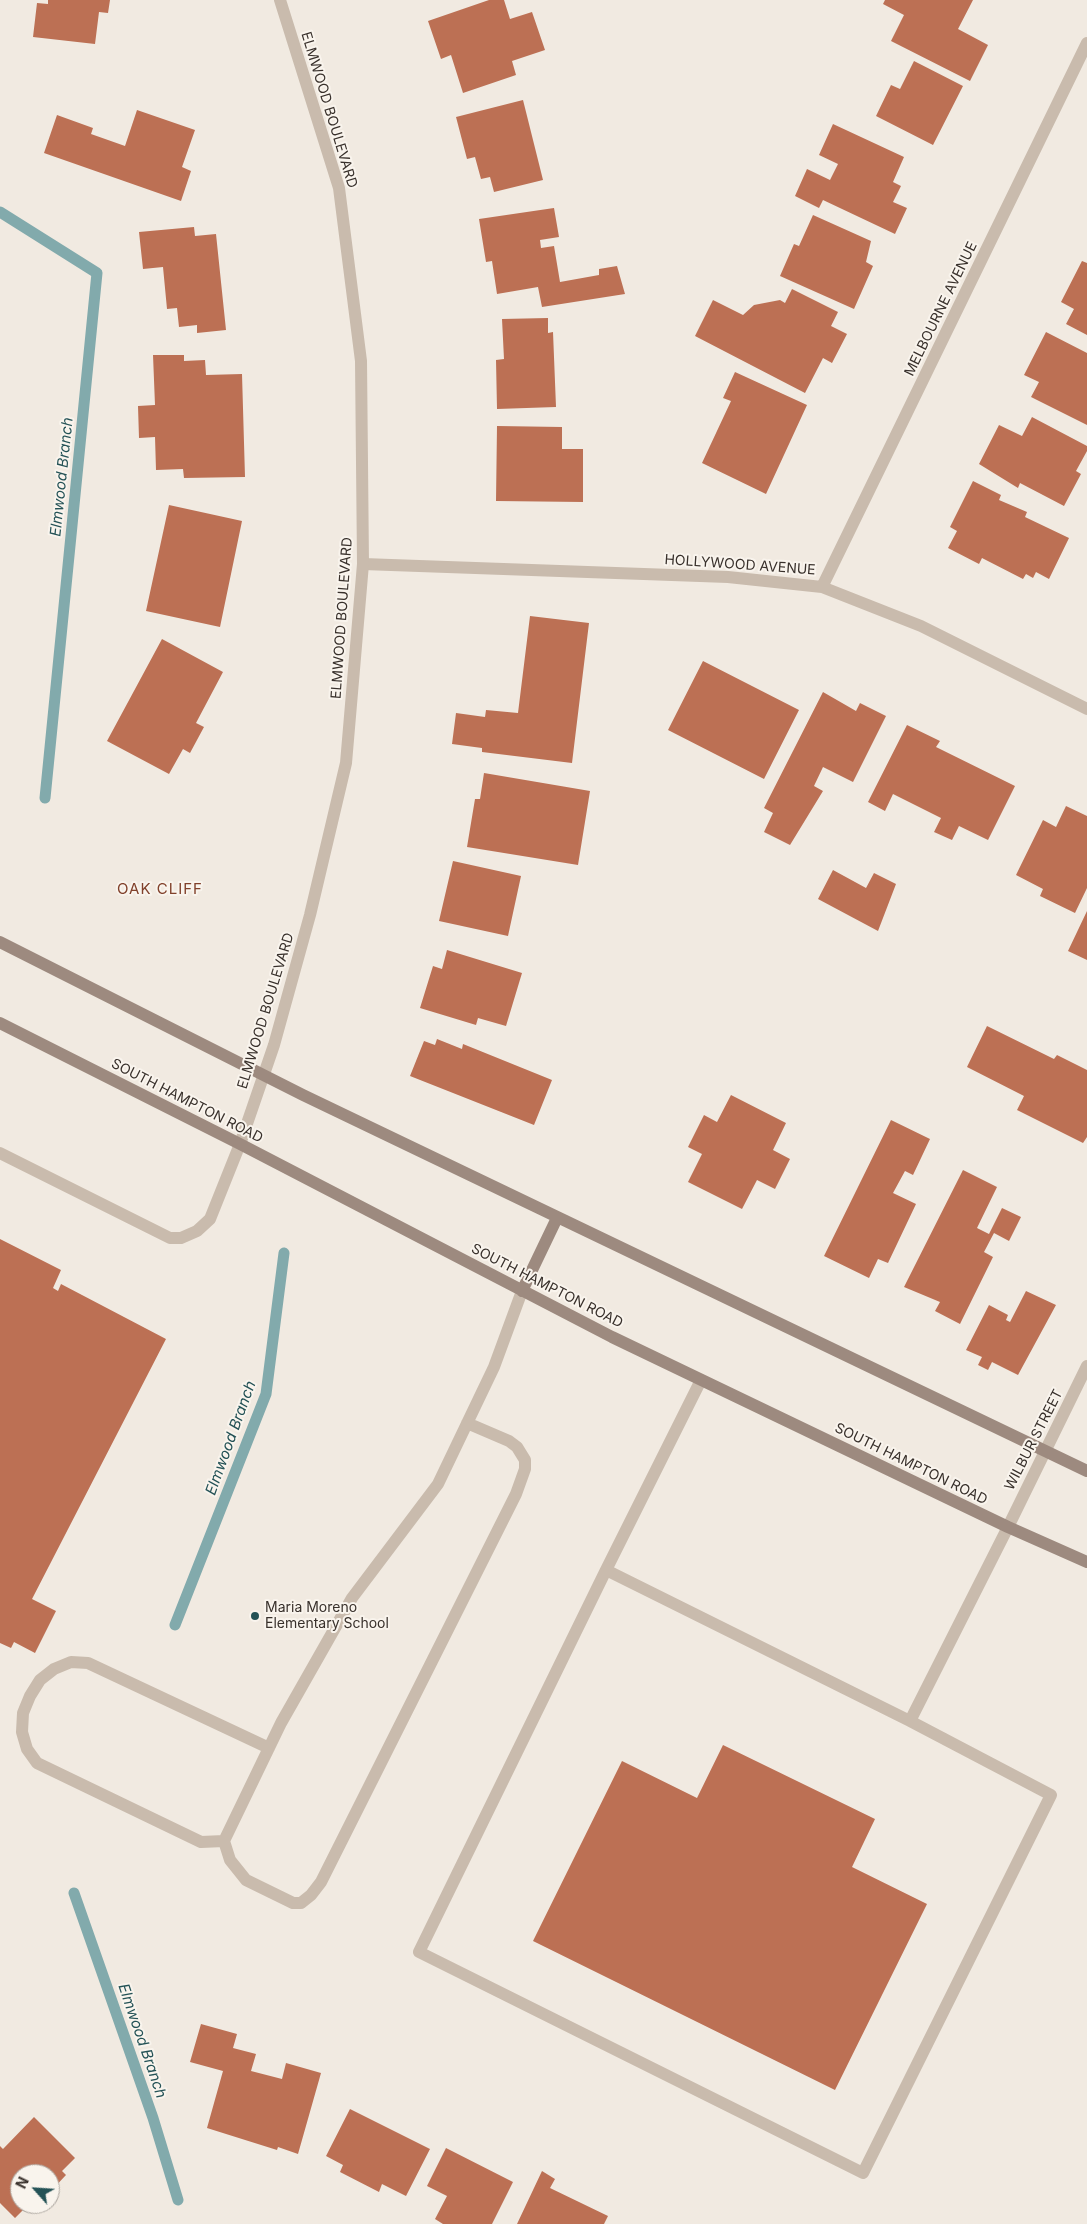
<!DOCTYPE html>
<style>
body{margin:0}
#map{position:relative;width:1087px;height:2224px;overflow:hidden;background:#f1eae1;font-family:Inter,sans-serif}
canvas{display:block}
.north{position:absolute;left:10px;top:2164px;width:50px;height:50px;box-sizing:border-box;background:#f9f4ed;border:1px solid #aca69f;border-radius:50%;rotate:296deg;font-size:14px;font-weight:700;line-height:20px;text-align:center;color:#38302b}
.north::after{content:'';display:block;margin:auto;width:18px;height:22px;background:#245256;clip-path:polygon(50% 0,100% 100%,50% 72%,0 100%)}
</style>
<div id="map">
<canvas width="1087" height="2224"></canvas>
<div class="north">N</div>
</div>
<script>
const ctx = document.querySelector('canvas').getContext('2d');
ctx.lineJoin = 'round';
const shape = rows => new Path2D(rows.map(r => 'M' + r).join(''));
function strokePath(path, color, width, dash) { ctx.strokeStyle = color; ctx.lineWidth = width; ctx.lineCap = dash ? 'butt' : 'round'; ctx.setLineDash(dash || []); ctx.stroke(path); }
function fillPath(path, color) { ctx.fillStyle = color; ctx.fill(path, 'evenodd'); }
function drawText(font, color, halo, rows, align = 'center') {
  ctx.font = font + ' Inter,sans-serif'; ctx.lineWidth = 4; ctx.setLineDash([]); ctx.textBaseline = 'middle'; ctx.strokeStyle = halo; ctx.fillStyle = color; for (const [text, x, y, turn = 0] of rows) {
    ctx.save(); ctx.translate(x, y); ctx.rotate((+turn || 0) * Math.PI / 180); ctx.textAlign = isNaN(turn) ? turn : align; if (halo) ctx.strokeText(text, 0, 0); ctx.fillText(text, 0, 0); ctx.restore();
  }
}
strokePath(shape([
 [0,212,97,273,45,798],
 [175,1625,266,1394,284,1253],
 [74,1893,153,2118,178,2200]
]), '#82aaac', 11);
fillPath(shape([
 [48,0,110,0,108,13,99,12,95,44,33,37,37,3,48,4],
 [489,0,504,0,510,19,532,12,545,50,512,61,516,75,463,93,451,55,441,59,428,21],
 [885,0,973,0,958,29,988,45,970,81,891,41,904,15,883,4],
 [914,61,963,86,933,145,876,116,891,85,900,89],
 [523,100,543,180,494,192,490,177,481,179,475,157,467,159,456,117],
 [137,110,195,130,182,167,191,171,181,201,44,153,57,115,93,128,91,134,125,146],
 [833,124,904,157,893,182,901,186,893,202,907,208,895,234,823,200,819,208,795,196,807,169,830,180,838,164,819,155],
 [554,208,559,237,540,240,541,248,554,246,560,282,599,275,599,269,617,266,625,294,542,307,538,287,497,294,492,261,486,262,479,219],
 [813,215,871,241,866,262,873,266,854,309,780,276,794,244,799,246],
 [194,227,195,236,216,234,226,330,197,333,197,325,179,327,177,308,167,309,163,267,143,269,139,232],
 [1082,261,1087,263,1087,335,1066,324,1074,309,1061,302],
 [792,289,838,312,831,326,847,334,832,363,823,358,805,393,695,336,713,300,743,315,754,305,780,300,785,303],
 [548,318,548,333,553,332,556,407,497,409,496,360,504,359,502,319],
 [1046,332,1087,353,1087,425,1031,397,1039,382,1024,375],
 [153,355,184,355,184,361,205,360,206,375,242,374,245,477,184,478,183,469,156,470,155,437,139,438,138,406,155,405],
 [735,372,807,405,766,494,702,463,731,401,723,398],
 [1032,417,1087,446,1087,451,1076,471,1081,474,1064,506,1020,483,1018,488,979,464,999,425,1022,436],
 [497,426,562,427,562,449,583,449,583,502,496,501],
 [973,481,1001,495,999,500,1027,512,1025,517,1069,538,1049,579,1036,572,1033,578,1026,574,1023,579,982,558,979,564,948,548,957,531,950,527],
 [169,505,242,521,220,627,146,611],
 [530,616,589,623,572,763,482,752,482,748,452,744,456,713,485,717,486,710,518,713],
 [162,639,223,672,196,723,204,727,190,753,183,749,169,774,107,741],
 [703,661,799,710,764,779,668,730],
 [823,692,856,711,860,703,886,716,853,782,823,767,814,786,823,791,790,845,764,832,773,813,764,808],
 [907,725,940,741,936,747,1015,786,988,840,959,826,952,840,934,832,941,818,893,794,885,811,868,802],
 [484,773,590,791,578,865,467,847,475,799,480,799],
 [1066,806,1087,816,1087,888,1075,913,1040,896,1043,889,1016,875,1043,820,1056,827],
 [453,861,521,876,508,936,439,921],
 [833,870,866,888,874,873,896,884,878,931,818,899],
 [1087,911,1087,960,1068,951],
 [447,950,522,973,506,1026,478,1018,476,1025,420,1008,433,966,442,969],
 [987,1026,1054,1059,1057,1055,1087,1070,1087,1137,1083,1143,1017,1110,1024,1096,967,1067],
 [437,1039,462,1049,463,1044,552,1080,534,1125,410,1076,424,1041,435,1045],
 [731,1095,786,1123,773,1150,790,1159,775,1189,757,1180,742,1209,688,1182,702,1154,688,1147,704,1115,717,1122],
 [891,1120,930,1139,913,1175,905,1171,893,1193,916,1204,888,1263,878,1259,869,1278,824,1256],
 [963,1170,997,1187,977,1228,989,1234,1002,1208,1021,1217,1009,1241,994,1233,984,1252,993,1257,960,1324,935,1311,940,1302,904,1287],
 [0,1239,61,1270,53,1288,58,1291,61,1284,166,1339,32,1599,56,1611,35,1653,14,1642,11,1648,0,1643],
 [1026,1291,1056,1305,1018,1375,992,1362,988,1370,978,1365,982,1357,966,1350,989,1305,1008,1315,1006,1320,1010,1322],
 [723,1745,875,1819,852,1867,927,1904,835,2090,533,1941,622,1761,697,1798],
 [201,2024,237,2034,233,2048,256,2054,251,2071,282,2079,286,2063,321,2073,298,2154,278,2147,277,2150,207,2128,223,2071,190,2062],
 [350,2109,430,2149,406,2196,382,2184,379,2192,340,2172,343,2165,326,2156],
 [34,2117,75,2158,62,2171,66,2175,50,2192,50,2174,20,2174,20,2204,29,2204,15,2218,0,2203,0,2146,3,2149],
 [446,2148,513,2182,492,2224,443,2224,435,2219,447,2196,427,2186],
 [542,2171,555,2179,550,2188,608,2216,604,2224,517,2224]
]), '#bc7054');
strokePath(shape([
 [0,1153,170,1238,181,1238,197,1231,210,1219,240,1144],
 [701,1380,606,1570,910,1721,1008,1527],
 [467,1423,509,1441,517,1447,525,1460,525,1469,516,1494,321,1882,311,1895,301,1903,293,1903,246,1880,230,1860,224,1841,281,1723,352,1598,438,1484,494,1367,522,1291],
 [606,1570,419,1952,863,2173,1051,1795,910,1721],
 [224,1841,201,1842,37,1763,27,1749,22,1732,23,1713,30,1696,40,1680,54,1669,71,1662,88,1663,269,1748]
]), '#c9bbad', 12);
strokePath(shape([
 [363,564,728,577,822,587,921,626,1087,709],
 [822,587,1087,43],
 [1008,1527,1087,1366]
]), '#c9bbad', 12);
strokePath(shape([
 [240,1144,274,1045,310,915,346,763,363,564,361,361,339,188,280,0]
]), '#c9bbad', 12);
strokePath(shape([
 [0,942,303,1095,1087,1471],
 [0,1023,240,1144,612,1337,1008,1527,1087,1562],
 [522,1291,557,1218]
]), '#9d8a7f', 12);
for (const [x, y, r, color] of [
 [255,1616,5,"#245256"]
]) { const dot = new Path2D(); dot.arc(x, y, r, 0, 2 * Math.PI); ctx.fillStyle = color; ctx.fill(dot); strokePath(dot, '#f9f4ed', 2); }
drawText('14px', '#38302b', '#f9f4ed', [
 ["ELMWOOD BOULEVARD",329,110,73],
 ["MELBOURNE AVENUE",941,309,-64],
 ["HOLLYWOOD AVENUE",740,565,4],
 ["ELMWOOD BOULEVARD",342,618,-86],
 ["ELMWOOD BOULEVARD",266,1011,-73],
 ["SOUTH HAMPTON ROAD",187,1101,27],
 ["SOUTH HAMPTON ROAD",547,1286,27],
 ["WILBUR STREET",1034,1440,-63],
 ["SOUTH HAMPTON ROAD",911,1464,26]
]);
drawText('14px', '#38302b', '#f9f4ed', [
 ["Maria Moreno",265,1608],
 ["Elementary School",265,1624]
], 'left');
drawText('italic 15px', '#245256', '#f9f4ed', [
 ["Elmwood Branch",62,477,-84],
 ["Elmwood Branch",231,1438,-70],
 ["Elmwood Branch",142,2041,71]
]);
ctx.letterSpacing = '1px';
drawText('15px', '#81412b', '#f9f4ed', [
 ["OAK CLIFF",160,889]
]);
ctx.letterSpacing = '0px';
</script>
